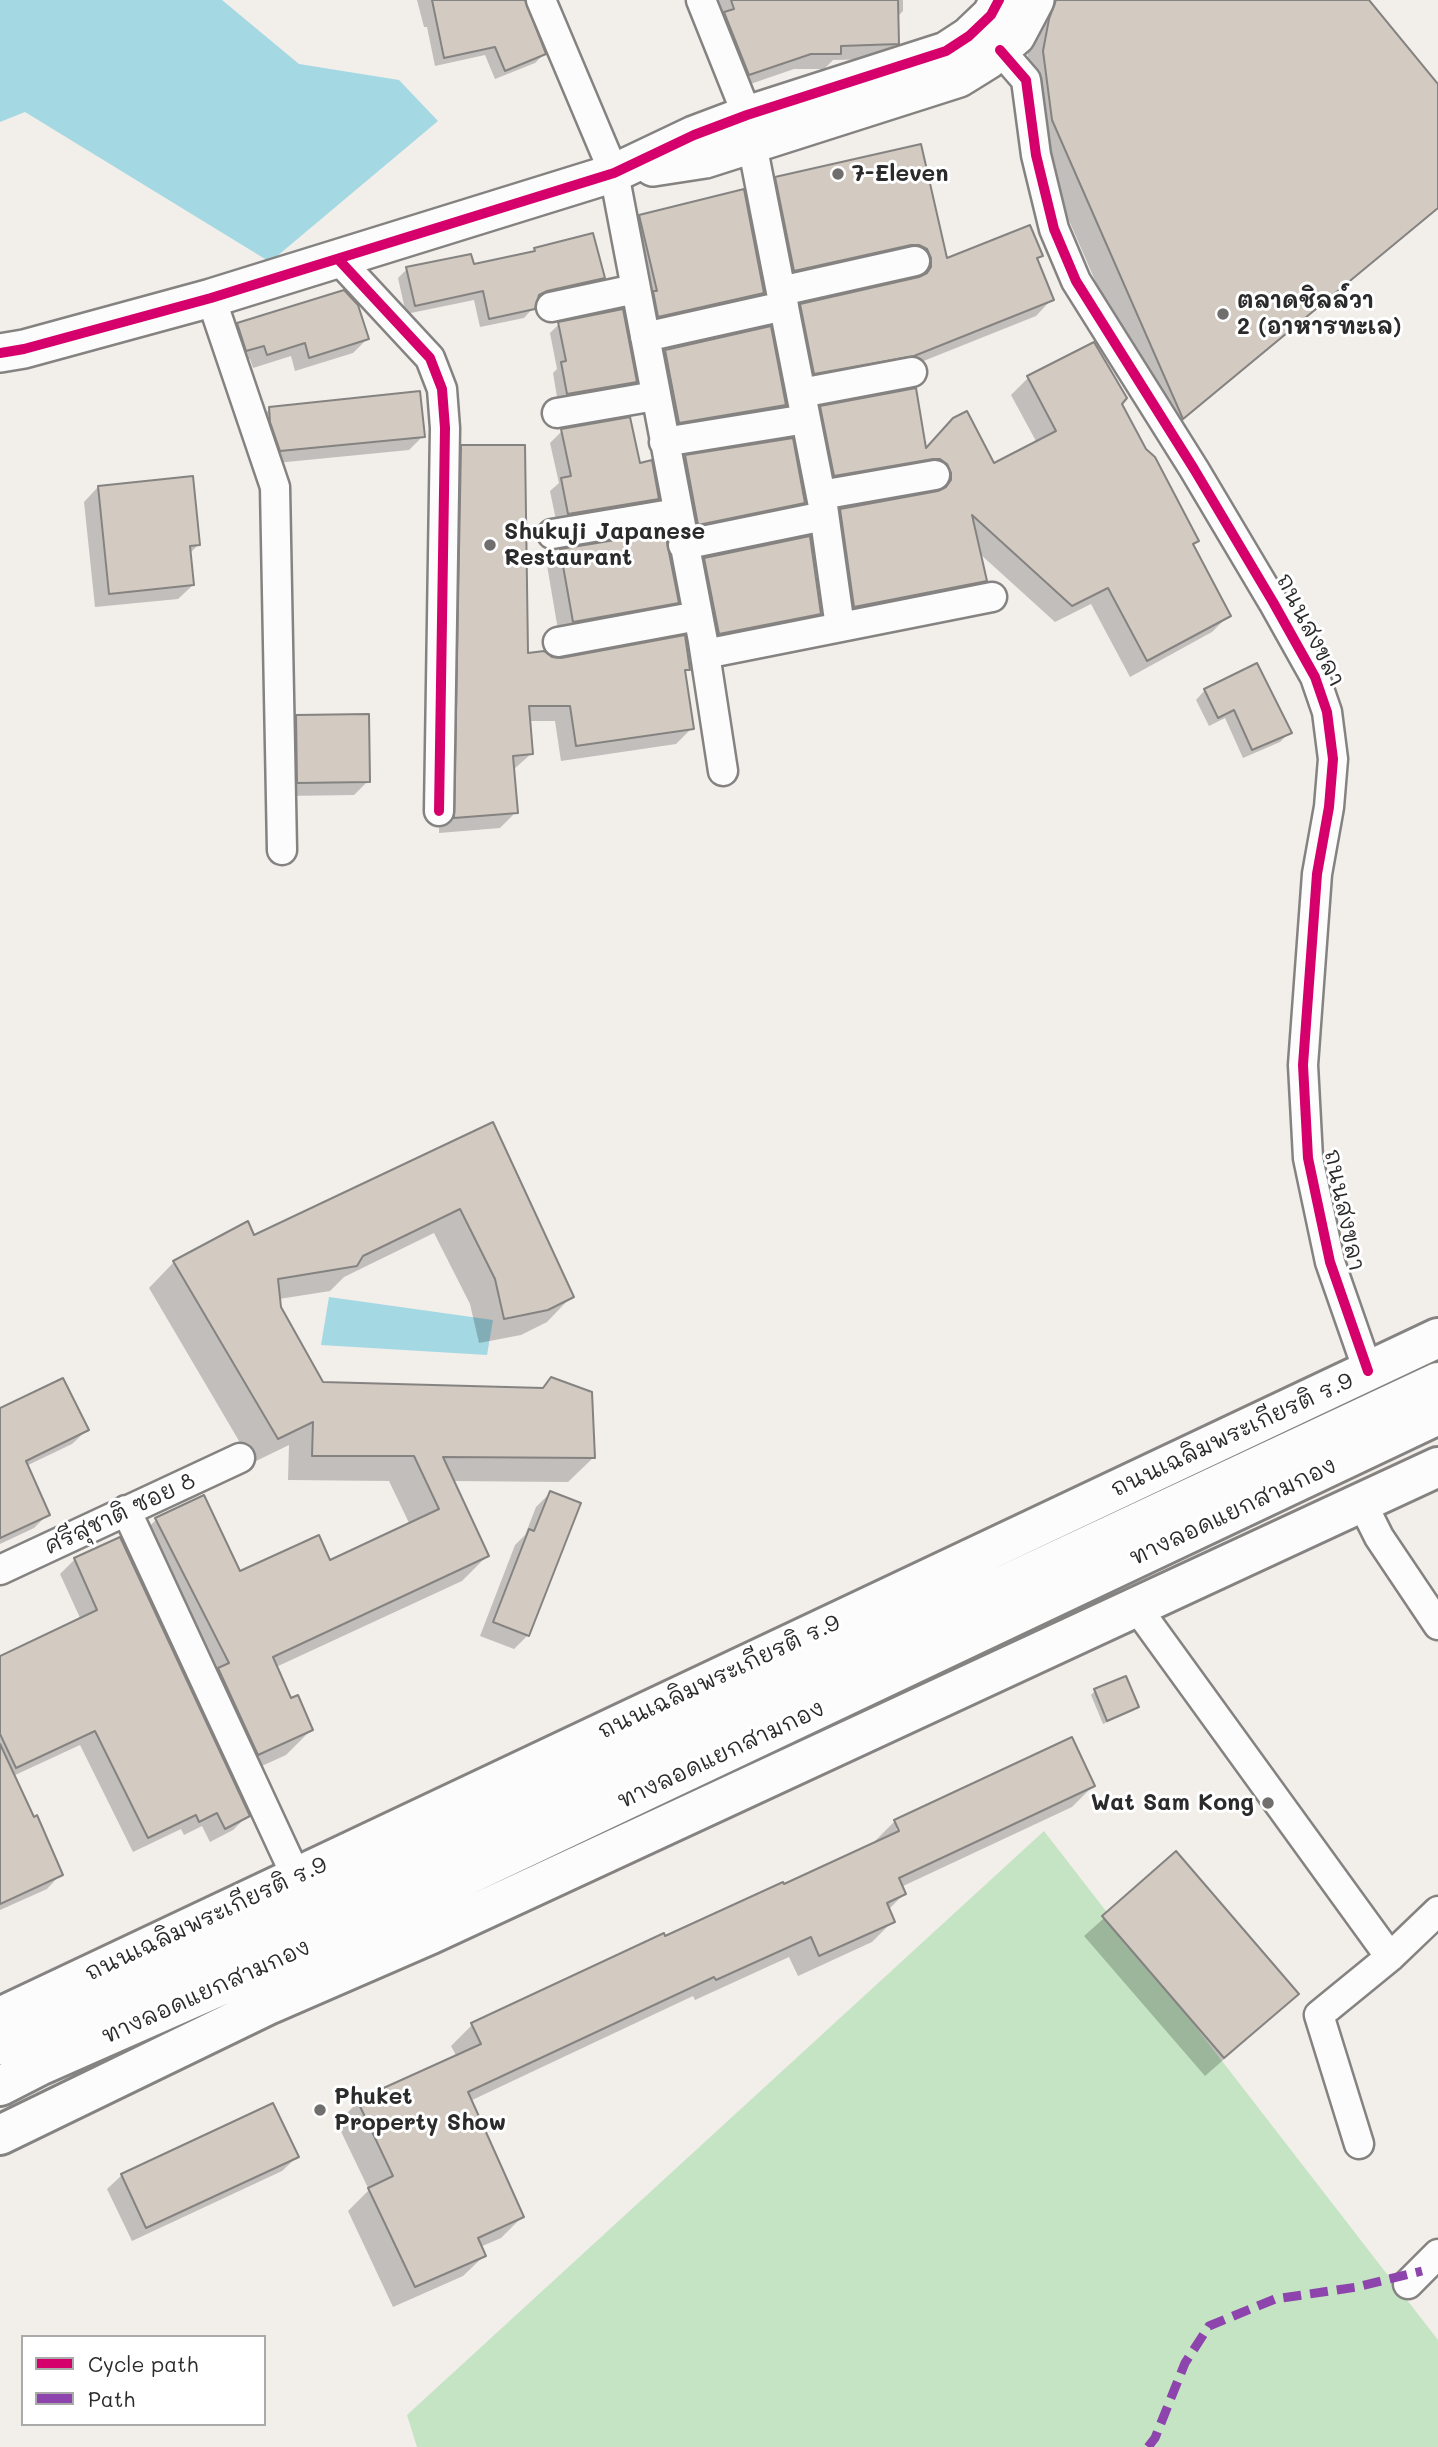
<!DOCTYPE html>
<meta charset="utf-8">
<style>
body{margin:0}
#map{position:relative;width:1438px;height:2447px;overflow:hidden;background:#f2eeea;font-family:Mali,sans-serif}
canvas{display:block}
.legend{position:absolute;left:21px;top:2335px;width:245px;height:91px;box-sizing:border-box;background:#fff;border:2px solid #aaa;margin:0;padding:9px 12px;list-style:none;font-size:21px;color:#2b2b2b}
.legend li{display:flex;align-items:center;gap:14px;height:35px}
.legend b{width:35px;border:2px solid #aaa}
</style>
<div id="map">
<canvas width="1438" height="2447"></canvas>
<ul class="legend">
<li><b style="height:9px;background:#d6006c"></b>Cycle path</li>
<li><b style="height:9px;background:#8e44ad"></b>Path</li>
</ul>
</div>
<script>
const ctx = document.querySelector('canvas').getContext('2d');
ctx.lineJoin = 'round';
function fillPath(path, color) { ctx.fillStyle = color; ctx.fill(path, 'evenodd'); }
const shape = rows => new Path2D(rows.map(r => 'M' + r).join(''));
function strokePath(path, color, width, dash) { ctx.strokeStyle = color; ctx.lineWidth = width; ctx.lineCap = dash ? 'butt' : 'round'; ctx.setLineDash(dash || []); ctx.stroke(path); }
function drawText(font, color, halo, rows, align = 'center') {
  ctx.font = font + ' Mali,"Playpen Sans Thai",sans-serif'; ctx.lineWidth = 6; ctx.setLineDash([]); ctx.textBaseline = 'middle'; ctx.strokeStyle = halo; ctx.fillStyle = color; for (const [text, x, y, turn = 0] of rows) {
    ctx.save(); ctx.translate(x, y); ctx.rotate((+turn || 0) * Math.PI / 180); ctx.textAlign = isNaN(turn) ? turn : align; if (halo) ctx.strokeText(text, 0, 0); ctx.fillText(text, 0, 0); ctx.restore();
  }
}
fillPath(shape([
 [1044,1831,1438,2340,1438,2447,417,2447,407,2415]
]), '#c4e4c3');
fillPath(shape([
 [0,0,222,0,299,64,399,80,438,121,270,262,25,112,0,122],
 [329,1297,493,1320,487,1355,321,1345]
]), '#a4d9e4');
fillPath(shape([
 [417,0,523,0,544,54,535,63,495,79,485,55,435,66,427,27,424,27],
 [710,0,903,0,903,11,897,17,897,43,881,59,833,60,824,69,794,69,733,90],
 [1037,0,1366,0,1438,87,1438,209,1163,437,1034,140,1025,71],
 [920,146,946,260,1041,255,1036,260,1052,299,1036,316,896,372,798,389,785,322,801,305,915,280,916,275,778,286,760,195,776,178],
 [640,217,762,293,743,312,640,335,621,236],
 [535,250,603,278,594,287,536,300,533,308,524,318,480,327,474,300,406,314,398,278,407,269,472,266,531,253],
 [238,324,367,339,353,353,295,371,291,356,253,368,250,359,232,364,224,338],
 [559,324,635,382,626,391,558,403,553,373,557,369,550,333],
 [665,351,784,405,770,419,665,436,651,366],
 [1028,378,1120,403,1197,541,1192,546,1229,615,1212,632,1130,677,1091,604,1055,622,979,553,985,580,968,597,837,623,824,527,841,510,935,494,935,491,931,481,817,492,804,425,821,408,925,450,993,465,1037,443,1011,395],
 [270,409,423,436,409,450,266,464,255,423],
 [562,431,639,465,657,499,645,511,557,525,550,491,559,483,550,443],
 [462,447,527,655,551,659,688,669,684,674,692,728,676,744,561,761,555,721,528,721,531,754,513,770,516,812,500,828,439,833,446,463],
 [685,457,804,502,789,517,684,538,671,471],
 [98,487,198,545,189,554,193,585,178,599,95,607,84,502],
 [561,551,677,602,663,616,559,636,547,565],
 [705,559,820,613,805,628,705,648,691,574],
 [1205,690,1290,732,1280,742,1243,758,1225,718,1209,726,1196,700],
 [297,717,368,781,354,795,284,796,283,731],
 [493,1124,572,1296,547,1322,521,1335,479,1343,470,1304,434,1233,344,1277,330,1291,279,1299,280,1308,322,1384,540,1390,551,1379,594,1457,568,1482,452,1481,487,1556,462,1581,276,1667,290,1700,311,1730,286,1755,231,1780,248,1815,233,1830,210,1842,202,1826,184,1835,181,1829,133,1852,80,1745,13,1776,61,1874,47,1889,0,1910,0,1658,81,1620,60,1574,75,1559,192,1696,203,1686,131,1544,157,1519,239,1573,330,1562,410,1525,389,1481,288,1480,289,1445,252,1463,149,1288,174,1262,254,1237],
 [0,1408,87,1430,72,1444,26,1466,48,1514,34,1528,0,1544],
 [550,1493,528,1635,514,1649,480,1636,515,1545,525,1535,536,1507],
 [1095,1691,1137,1707,1133,1711,1103,1724,1091,1695],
 [1093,1786,1072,1807,901,1887,904,1894,888,1910,893,1921,872,1942,798,1976,789,1957,695,2000,693,1996,470,2101,522,2217,501,2238,480,2247,484,2256,463,2276,393,2307,348,2211,369,2190,337,2123,358,2102,457,2057,451,2046,472,2025,875,1845,874,1842,895,1821],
 [896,1828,900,1828,902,1840],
 [1176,1854,1278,2012,1205,2076,1084,1936],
 [297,2157,282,2171,132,2241,107,2189,122,2175]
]), '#0003');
const building = shape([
 [432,0,525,0,546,54,505,71,495,47,444,58,432,0],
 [731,0,898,0,899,44,841,46,841,54,811,54,749,75,724,12,734,9,731,0],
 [1056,0,1369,0,1438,84,1438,208,1183,419,1052,120,1043,51,1049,19,1056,0],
 [921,144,947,258,1030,225,1043,256,1037,258,1054,300,914,356,814,374,800,304,919,277,927,273,931,267,931,258,927,249,919,245,911,245,794,271,775,177,921,144],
 [744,189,764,293,658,317,653,291,657,291,639,215,744,189],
 [593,233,605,278,547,291,539,295,535,309,489,319,483,291,415,306,406,267,471,254,474,264,535,251,534,248,593,233],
 [344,290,358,305,369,339,309,358,305,343,267,355,264,346,246,351,237,323,344,290],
 [623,309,637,382,567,394,561,362,566,361,558,322,623,309],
 [771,326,786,405,679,423,665,350,771,326],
 [1094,342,1127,398,1122,404,1146,449,1155,457,1199,541,1193,544,1231,616,1147,661,1108,588,1072,606,972,515,987,581,854,607,840,509,938,491,946,487,951,480,951,473,947,464,940,459,933,459,834,476,820,406,916,388,926,448,953,418,967,411,994,463,1056,431,1027,376,1094,342],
 [420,391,425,437,280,451,270,422,269,407,420,391],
 [630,417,640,463,652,460,659,499,568,514,561,478,571,476,561,429,630,417],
 [793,438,805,503,698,525,685,455,793,438],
 [461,445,525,445,528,653,544,651,552,657,561,658,685,635,690,670,685,670,694,729,576,746,570,706,529,706,533,754,513,756,518,813,454,818,461,445],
 [193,476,200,545,190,546,194,585,109,594,98,486,193,476],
 [665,532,679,603,573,622,560,549,665,532],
 [810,536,821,614,719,634,704,558,810,536],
 [1257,663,1292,733,1252,750,1234,710,1218,718,1204,689,1257,663],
 [369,714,370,782,297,783,296,715,369,714],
 [493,1122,574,1297,548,1310,504,1319,495,1279,460,1209,363,1256,357,1266,278,1279,281,1307,323,1382,543,1388,551,1377,592,1392,595,1458,443,1457,489,1556,273,1657,291,1698,298,1695,313,1730,258,1755,218,1668,229,1663,155,1518,204,1495,240,1571,319,1535,330,1560,439,1509,414,1456,312,1456,313,1422,278,1439,173,1261,248,1221,254,1235,493,1122],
 [63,1378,89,1430,26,1461,50,1515,0,1538,0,1408,63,1378],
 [550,1491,581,1503,529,1636,493,1622,529,1529,534,1531,550,1491],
 [120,1537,250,1816,225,1829,217,1813,199,1822,196,1815,148,1838,95,1731,16,1768,0,1734,0,1656,97,1610,74,1558,120,1537],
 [1126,1676,1139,1707,1107,1721,1094,1689,1126,1676],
 [1072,1737,1095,1786,899,1878,906,1894,887,1903,895,1922,819,1956,811,1937,716,1980,714,1977,468,2092,524,2217,478,2238,486,2256,415,2287,368,2188,393,2176,357,2100,481,2044,471,2023,664,1933,665,1936,783,1882,784,1884,899,1831,894,1820,1072,1737],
 [0,1744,34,1817,37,1815,63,1875,0,1904,0,1744],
 [1176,1851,1299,1994,1224,2058,1102,1916,1176,1851],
 [273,2103,299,2157,146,2228,121,2174,273,2103]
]);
fillPath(building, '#d3cac1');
strokePath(building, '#858381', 2);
const minor = shape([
 [541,0,614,173,703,641,723,771],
 [701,0,747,115],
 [1000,50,1026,80,1036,155,1054,229,1076,281,1194,469,1273,602,1315,677,1327,712,1333,759,1329,807,1317,874,1303,1065,1308,1158,1330,1262,1368,1371],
 [752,144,823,506,840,627],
 [338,259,430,358,442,389,445,428,439,811],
 [781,291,915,261],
 [211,298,275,487,282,850],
 [551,307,635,289],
 [645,337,784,306],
 [801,393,912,372],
 [557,413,655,396],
 [664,442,806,419],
 [821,495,935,475],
 [552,534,677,513],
 [683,545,824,516],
 [558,642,698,616],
 [705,654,992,597],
 [1362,1503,1379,1537,1438,1625],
 [126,1510,296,1876],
 [0,1570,240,1458],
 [1137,1608,1390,1957],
 [1359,2144,1319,2015,1390,1957,1438,1911],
 [1408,2284,1438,2254]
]);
const tertiary = shape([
 [653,167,705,159,959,78,988,60,1016,36,1035,0],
 [0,353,24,349,211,298,614,173,694,135,747,115,946,51,969,36,991,15,999,0]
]);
const secondary = shape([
 [0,2017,1438,1338],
 [0,2045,401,1867,1438,1382],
 [0,2086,41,2065,417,1899,1438,1415],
 [0,2135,270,2004,431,1934,1438,1467]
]);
strokePath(minor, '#858381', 33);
strokePath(tertiary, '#858381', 42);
strokePath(secondary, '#858381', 44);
strokePath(minor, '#fdfcfc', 28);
strokePath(tertiary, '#fdfcfc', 37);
strokePath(secondary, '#fdfcfc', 38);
strokePath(shape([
 [1148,2447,1155,2438,1185,2363,1209,2326,1275,2299,1357,2287,1422,2271]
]), '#8e44ad', 9, [18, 9]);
strokePath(shape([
 [1000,50,1026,80,1036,155,1054,229,1076,281,1194,469,1273,602,1315,677,1327,712,1333,759,1329,807,1317,874,1303,1065,1308,1158,1330,1262,1368,1371],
 [338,259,430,358,442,389,445,428,439,811],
 [0,353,24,349,211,298,614,173,694,135,747,115,946,51,969,36,991,15,999,0]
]), '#d6006c', 10);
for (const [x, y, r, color] of [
 [838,174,7,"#716f6e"],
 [1223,314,7,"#716f6e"],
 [490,545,7,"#716f6e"],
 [1268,1803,7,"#716f6e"],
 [320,2110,7,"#716f6e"]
]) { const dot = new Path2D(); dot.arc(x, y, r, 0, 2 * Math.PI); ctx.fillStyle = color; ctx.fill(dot); strokePath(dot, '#fff', 2.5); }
drawText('bold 23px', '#2b2b2b', '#fff', [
 ["7-Eleven",852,174],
 ["ตลาดชิลล์วา",1237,301],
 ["2 (อาหารทะเล)",1237,327],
 ["Shukuji Japanese",504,532],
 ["Restaurant",504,558],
 ["Wat Sam Kong",1254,1803,"right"],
 ["Phuket",334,2097],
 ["Property Show",334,2123]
], 'left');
drawText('23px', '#2b2b2b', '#fff', [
 ["ถนนสงขลา",1310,630,63],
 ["ถนนสงขลา",1344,1210,78],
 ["ถนนเฉลิมพระเกียรติ ร.9",1232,1435,-25],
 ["ทางลอดแยกสามกอง",1233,1512,-25],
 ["ศรีสุชาติ ซอย 8",120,1514,-25],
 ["ถนนเฉลิมพระเกียรติ ร.9",719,1677,-25],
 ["ทางลอดแยกสามกอง",721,1755,-25],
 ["ถนนเฉลิมพระเกียรติ ร.9",206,1919,-25],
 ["ทางลอดแยกสามกอง",206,1992,-24]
]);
</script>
